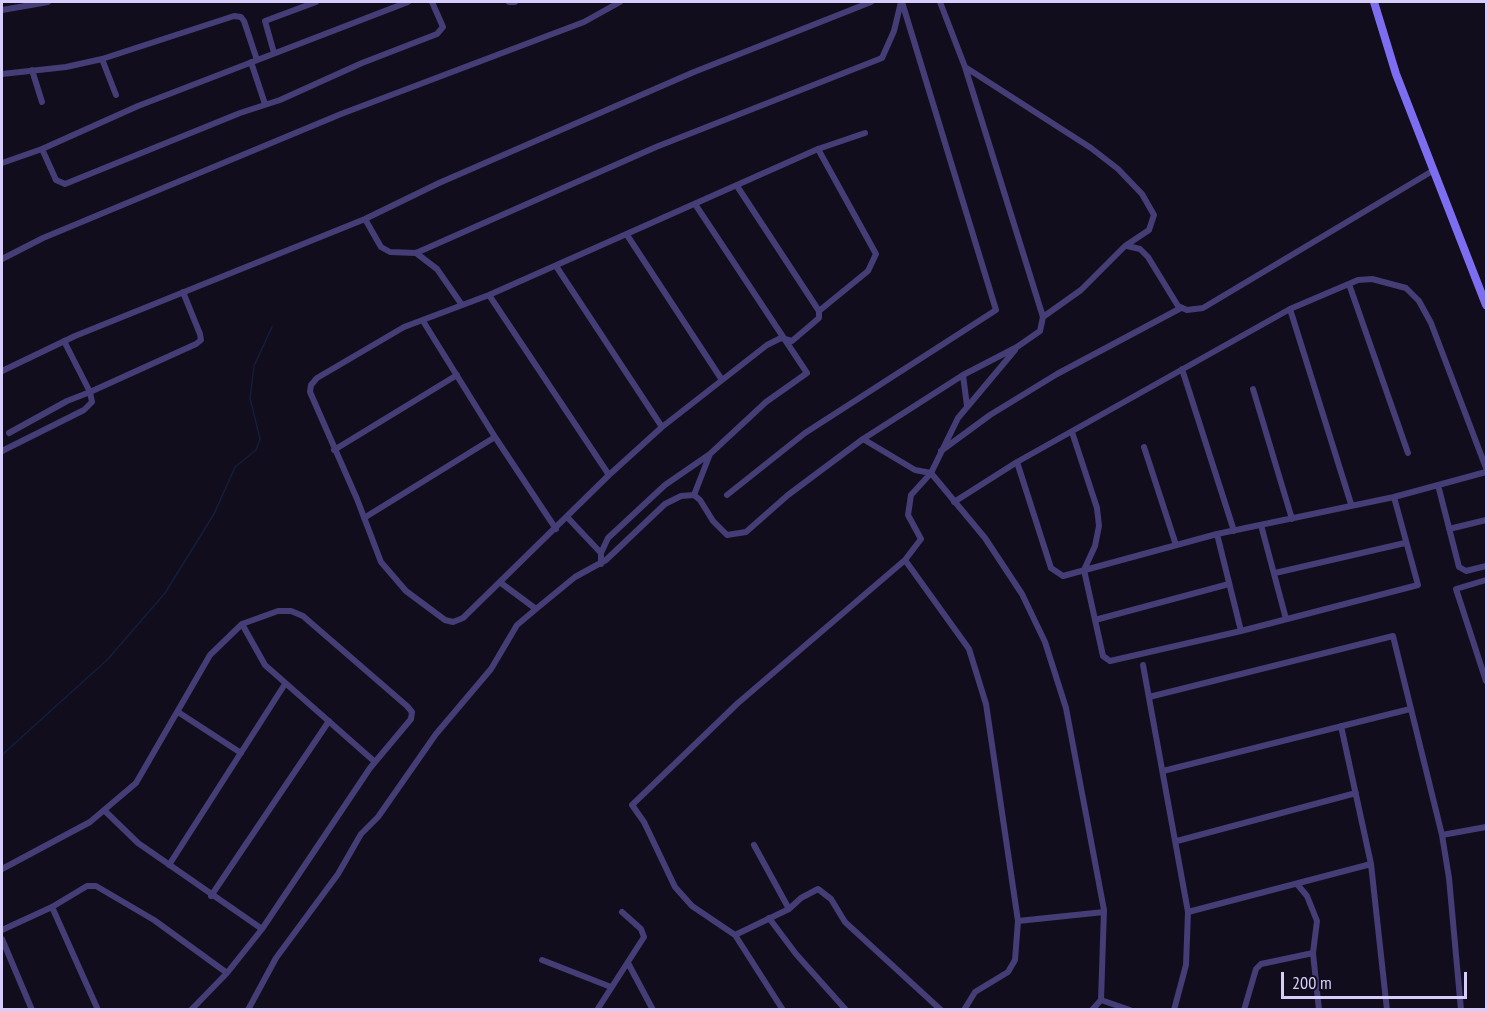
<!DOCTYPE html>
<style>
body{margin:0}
#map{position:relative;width:1488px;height:1011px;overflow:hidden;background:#110d1c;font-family:"PT Sans Narrow",sans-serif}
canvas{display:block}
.frame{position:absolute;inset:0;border:3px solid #d6cdfa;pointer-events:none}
.scale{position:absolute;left:1281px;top:972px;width:186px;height:27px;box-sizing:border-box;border:3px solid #d6cdfa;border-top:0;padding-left:8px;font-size:18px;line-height:21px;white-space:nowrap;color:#d6cdfa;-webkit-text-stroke:4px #110d1c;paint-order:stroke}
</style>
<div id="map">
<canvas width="1488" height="1011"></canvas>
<div class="frame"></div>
<div class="scale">200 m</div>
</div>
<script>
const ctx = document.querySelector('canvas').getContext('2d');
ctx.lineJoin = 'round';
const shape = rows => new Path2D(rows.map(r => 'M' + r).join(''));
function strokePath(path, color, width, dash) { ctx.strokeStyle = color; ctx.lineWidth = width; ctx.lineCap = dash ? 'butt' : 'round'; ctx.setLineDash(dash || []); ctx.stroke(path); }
strokePath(shape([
 [2,755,108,659,165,593,214,514,235,467,256,450,260,439,250,398,254,366,272,327]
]), '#111e3c', 1.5);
strokePath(shape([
 [509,2,515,2],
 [940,2,965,67,1091,148,1118,169,1142,194,1154,215,1149,230,1125,246,1081,290,1043,317],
 [2,10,48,2],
 [274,53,265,21,316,2],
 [102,59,116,95],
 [251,62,265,104],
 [32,70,42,102],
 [2,74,66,67,102,59,234,16,241,17,244,21,257,60],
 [42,149,56,180,65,184,240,113,280,100,362,63,437,34,443,27,432,2],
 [818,149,876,254,868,271,819,311],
 [2,163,42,149,138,106,408,2],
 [737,186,819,311,819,318,792,341,781,338,767,345,662,427,609,475,463,618,453,622,445,620,406,591,381,562,357,499,310,392,311,385,317,378,404,327,489,295,818,149,865,133],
 [365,219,381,247,390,252,416,253,656,147,882,58,894,31,901,2],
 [627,235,722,380],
 [1127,246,1140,249,1148,257,1178,306,1187,310,1203,308,1434,170],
 [416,253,437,269,462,305],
 [2,259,43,238,341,114,584,22,620,2],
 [556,266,662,427],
 [1349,284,1408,453],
 [489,295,609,475],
 [1290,309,1351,504],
 [423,321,495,437,556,529],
 [1015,350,958,418,931,473,911,495,908,515,921,539,905,560,969,649,986,704,1018,921,1104,912],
 [1182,369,1234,531],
 [2,371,75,336,365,219,439,183,694,72,871,2],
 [963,375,967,406],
 [1253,389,1292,519],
 [1072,432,1097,508,1099,526,1095,546,1084,570,1103,656,1110,661,1241,631,1418,585,1394,497],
 [9,433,67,401,90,392,64,341],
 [863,439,915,470,931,473,985,538,1022,594,1045,642,1066,708,1104,910,1101,1000,1092,1010],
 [1144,447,1176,545],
 [334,450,457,375],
 [2,451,84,410,92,402,90,392,196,344,201,340,200,334,183,292],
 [941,451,990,415,1057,374,1181,308],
 [1017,462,1051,568,1063,576,1217,534,1394,497,1486,472],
 [1438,485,1459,567,1466,571,1486,566],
 [694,495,710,454],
 [727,495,805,433,996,310,902,2],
 [954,502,1017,462,1290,309,1358,280,1372,279,1406,288,1419,301,1431,323,1486,468],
 [364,518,495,437],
 [568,518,601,553],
 [1261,525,1286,619],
 [1449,529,1486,520],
 [1217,534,1241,631],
 [601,564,601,553,608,538,665,485,710,454,766,402,807,373,695,204],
 [1275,573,1405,543],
 [1486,580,1456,589,1486,681],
 [501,583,536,609],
 [1095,620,1229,584],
 [242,624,265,665,375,762],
 [1143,665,1188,912,1186,965,1174,1010],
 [1149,697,1393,636,1442,835,1449,878,1461,1010],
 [178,712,241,753],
 [1341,726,1371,864,1387,1010],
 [1163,771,1410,709],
 [105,811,138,843,262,929],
 [1442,835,1486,827],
 [1177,841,1356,793],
 [754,845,789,909],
 [169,865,285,684],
 [2,869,90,822,136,783,210,655,242,624,278,611,291,611,303,616,407,706,412,712,411,719,370,768,262,929,227,973,191,1010],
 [1297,884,1307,896,1317,921,1313,953],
 [211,896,329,721],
 [52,907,98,1010],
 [1188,912,1371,864],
 [769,918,796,954,846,1010],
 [2,930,52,907,87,886,96,886,154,920,227,973],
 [735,935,692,906,675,887,644,822,632,805,738,703,905,560],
 [2,939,32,1010],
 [542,960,611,987],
 [628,963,653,1010],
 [1101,1000,1130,1010],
 [248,1010,276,958,338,874,361,834,378,817,436,734,491,669,517,625,536,609,575,577,606,560,665,504,681,496,694,495,700,500,713,521,727,535,746,532,788,495,863,439,963,375,1017,347,1040,331,1043,317,965,67],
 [597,1010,644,937,641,929,622,912],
 [783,1010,735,935,789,909,801,898,818,889,831,899,845,922,941,1010],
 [964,1010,975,992,1008,972,1015,960,1018,921],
 [1244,1010,1256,969,1261,964,1313,953,1319,1010]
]), '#443d76', 6);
strokePath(shape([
 [1374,2,1396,74,1486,305]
]), '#7d6df0', 8);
</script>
